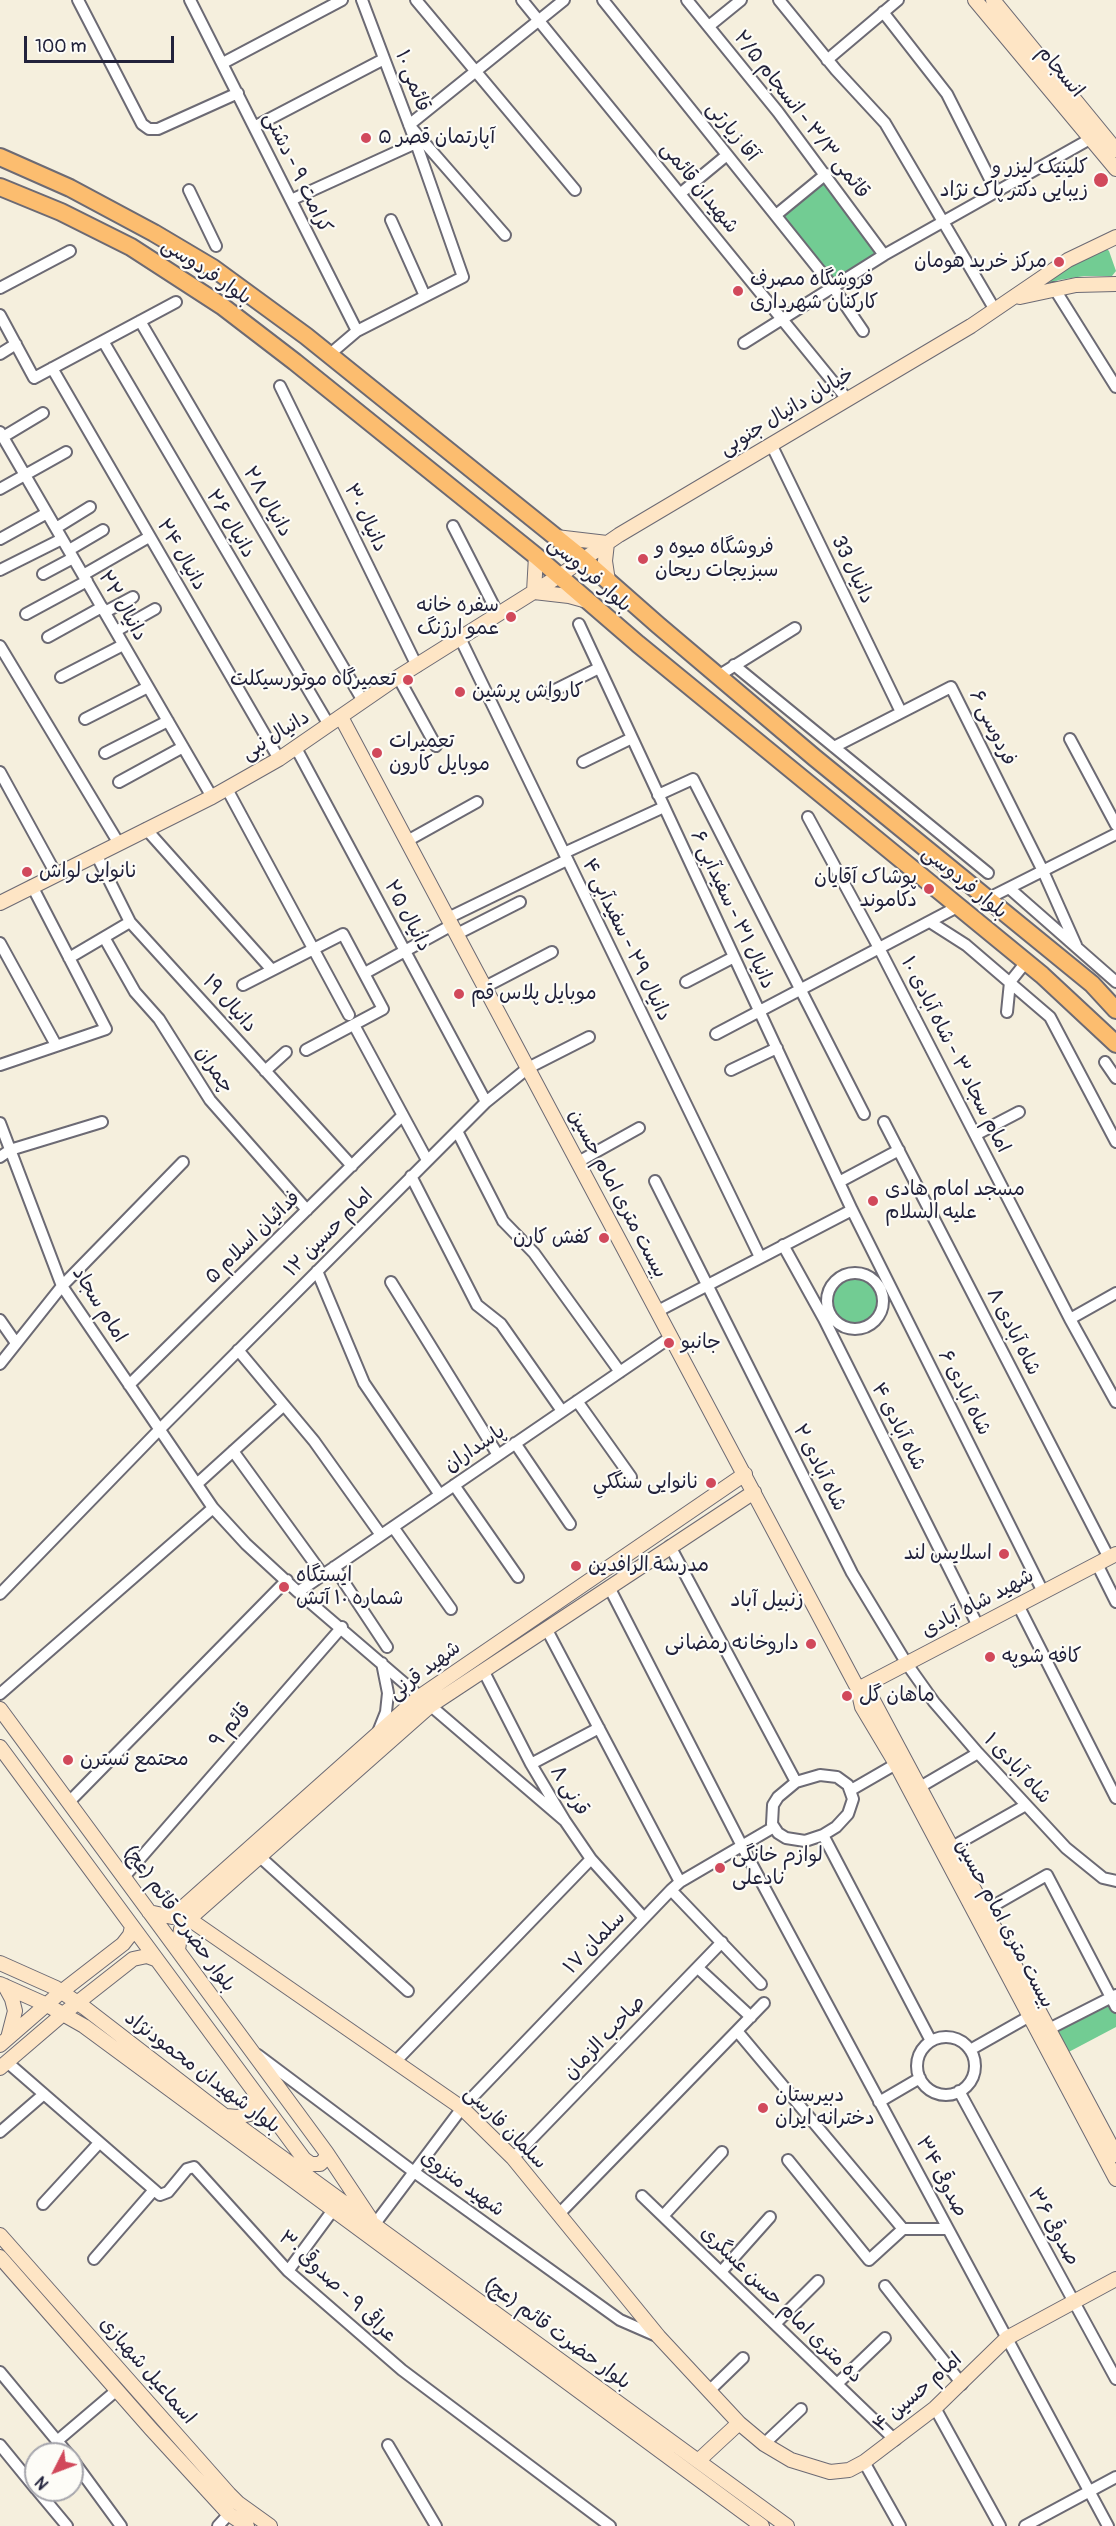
<!DOCTYPE html>
<meta charset="utf-8">
<style>
body{margin:0}
#map{position:relative;width:1116px;height:2526px;overflow:hidden;background:#f5efdd;font-family:Pangolin,sans-serif}
canvas{display:block}
.north{position:absolute;left:24px;top:2442px;width:60px;height:60px;box-sizing:border-box;background:#fdfcf7;border:2px solid #a5a5ac;border-radius:50%;rotate:228deg;font-size:16px;font-weight:700;line-height:24px;text-align:center;color:#22223b}
.north::after{content:'';display:block;margin:auto;width:21px;height:27px;background:#d1495b;clip-path:polygon(50% 0,100% 100%,50% 72%,0 100%)}
.scale{position:absolute;left:24px;top:36px;width:150px;height:27px;box-sizing:border-box;border:3px solid #22223b;border-top:0;padding-left:8px;font-size:18px;line-height:21px;white-space:nowrap;color:#22223b;-webkit-text-stroke:4px #fdfcf7;paint-order:stroke}
</style>
<div id="map">
<canvas width="1116" height="2526"></canvas>
<div class="north">N</div>
<div class="scale">100 m</div>
</div>
<script>
const ctx = document.querySelector('canvas').getContext('2d');
ctx.lineJoin = 'round';
function fillPath(path, color) { ctx.fillStyle = color; ctx.fill(path, 'evenodd'); }
const shape = rows => new Path2D(rows.map(r => 'M' + r).join(''));
function strokePath(path, color, width, dash) { ctx.strokeStyle = color; ctx.lineWidth = width; ctx.lineCap = dash ? 'butt' : 'round'; ctx.setLineDash(dash || []); ctx.stroke(path); }
function drawText(font, color, halo, rows, align = 'center') {
  ctx.font = font + ' Pangolin,"Playpen Sans Arabic",sans-serif'; ctx.lineWidth = 4.5; ctx.setLineDash([]); ctx.textBaseline = 'middle'; ctx.strokeStyle = halo; ctx.fillStyle = color; for (const [text, x, y, turn = 0] of rows) {
    ctx.save(); ctx.translate(x, y); ctx.rotate((+turn || 0) * Math.PI / 180); ctx.textAlign = isNaN(turn) ? turn : align; if (halo) ctx.strokeText(text, 0, 0); ctx.fillText(text, 0, 0); ctx.restore();
  }
}
fillPath(shape([
 [825,181,878,252,832,280,781,213],
 [1104,246,1109,251,1116,271,1112,276,1084,276,1059,280,1038,288,1043,280],
 '831 1302a25 25 0 1 1 50 0a25 25 0 1 1-50 0Z',
 [1111,1998,1116,2007,1116,2027,1063,2055,1049,2029]
]), '#72cc93');
const street = shape([
 [78,0,142,124,149,129,158,129,238,93],
 [190,0,357,331,330,354],
 [416,0,575,190],
 [522,0,847,399],
 [603,0,833,287,863,331],
 [687,0,778,112,884,255],
 [779,0,836,70,885,123,995,310],
 [883,12,947,94,996,191],
 [709,26,741,0],
 [827,60,898,0],
 [223,63,342,0],
 [254,127,384,59],
 [189,190,216,246],
 [681,193,727,155],
 [291,200,416,143],
 [776,215,826,174],
 [391,220,425,296],
 [505,235,409,125,564,0],
 [0,288,70,251],
 [1054,288,1116,387],
 [0,315,34,378,176,302],
 [140,321,363,701],
 [357,331,463,277,416,143,362,0],
 [103,341,329,725],
 [744,343,884,255,1090,139],
 [0,354,16,344],
 [52,368,279,759],
 [280,386,417,666],
 [0,432,212,797],
 [3,437,43,413],
 [771,444,901,712],
 [0,489,66,452],
 [453,526,498,614],
 [56,528,90,507],
 [0,539,47,513],
 [69,550,103,530],
 [0,570,62,539],
 [43,574,73,558],
 [83,575,149,537],
 [105,612,133,597],
 [26,614,87,581],
 [579,624,852,1210,1043,1592],
 [116,631,155,609],
 [48,637,102,607],
 [460,638,760,1257],
 [0,646,118,842],
 [734,665,988,873],
 [718,676,795,628],
 [61,677,123,645],
 [398,677,436,746],
 [549,693,599,668],
 [85,719,148,687],
 [1070,739,1116,825],
 [834,747,951,687,1043,871,1076,945],
 [296,748,486,1102],
 [105,753,168,721],
 [583,762,632,738],
 [0,772,56,874],
 [119,782,183,747],
 [227,789,349,1015],
 [658,795,693,779,864,1114],
 [808,817,879,948,1070,1319,1116,1402],
 [146,829,272,970],
 [407,841,477,802],
 [564,853,664,807],
 [96,854,130,922,352,1166],
 [1009,888,1116,982],
 [987,899,1116,834],
 [448,918,567,860],
 [930,922,966,945,1050,1017,1116,1142],
 [457,934,520,902],
 [105,939,135,992,159,1019,210,1100,307,1210],
 [0,943,56,1045],
 [69,958,130,922],
 [365,973,452,925],
 [686,982,734,957],
 [243,985,343,934,383,1009,306,1050],
 [485,987,552,952],
 [1007,1012,1010,982,1026,962],
 [354,1025,427,1160],
 [716,1034,959,906],
 [1105,1062,1116,1078],
 [0,1065,106,1029,32,886],
 [731,1070,777,1048],
 [265,1071,286,1052],
 [884,1122,1109,1558],
 [0,1123,62,1286,213,1508,246,1544,298,1592,565,1821],
 [457,1131,503,1221,534,1253,620,1372],
 [977,1134,1019,1112],
 [0,1157,10,1150,102,1122],
 [578,1162,639,1128],
 [411,1176,477,1305,501,1324,562,1411],
 [655,1181,852,1573,907,1664,934,1702,978,1753,1066,1848,1103,1878,1116,1881],
 [839,1182,899,1150],
 [783,1245,824,1319,978,1626],
 [317,1271,364,1383,440,1495],
 '827 1301a28 28 0 1 1 56 0a28 28 0 1 1-56 0Z',
 [391,1282,498,1455],
 [658,1311,852,1210],
 [1070,1319,1116,1293],
 [0,1320,16,1343],
 [238,1350,314,1441,381,1535],
 [0,1364,62,1286,183,1162],
 [129,1385,402,1116],
 [577,1401,631,1477],
 [515,1443,570,1524],
 [233,1451,323,1575],
 [198,1483,284,1405],
 [454,1485,518,1577],
 [393,1527,451,1609],
 [670,1546,796,1782],
 [1097,1564,1116,1602],
 [334,1567,387,1647],
 [609,1587,742,1846,1108,2526],
 [298,1592,671,1337],
 [0,1594,160,1429,486,1102,528,1068,589,1037],
 [1018,1605,1116,1798],
 [546,1628,680,1882],
 [483,1670,531,1764,565,1821,591,1859,644,1918],
 [0,1694,213,1508],
 [378,1732,386,1712,388,1693,382,1663],
 [531,1764,599,1728],
 [820,1775,837,1777,848,1785,853,1799,848,1814,836,1827,823,1835,805,1841,786,1838,778,1833,772,1824,773,1805,778,1797,796,1782,820,1775],
 [920,1787,978,1753],
 [851,1790,896,1764],
 [69,1802,287,1580],
 [823,1835,931,2041],
 [952,1847,1026,1805],
 [259,1856,408,1991],
 [124,1877,342,1627],
 [671,1890,761,1984],
 [986,1910,1047,1875,1116,2007],
 [698,1968,751,2017],
 [1049,2029,1116,1995],
 [737,2031,903,2229,948,2229],
 '917 2066a29 29 0 1 1 58 0a29 29 0 1 1-58 0Z',
 [970,2050,1030,2016],
 [258,2055,414,2172,620,2320,659,2337],
 [7,2062,160,2195,168,2192,187,2169,194,2167,288,2271,402,2370,610,2526],
 [395,2062,591,1859],
 [959,2091,1116,2379],
 [879,2102,920,2078],
 [0,2132,44,2094],
 [513,2158,722,1942],
 [788,2160,869,2260,903,2229],
 [642,2196,895,2440],
 [43,2204,99,2143],
 [559,2214,764,2003],
 [663,2216,722,2152],
 [374,2225,462,2108,671,1890,680,1882,774,1827],
 [94,2259,153,2191],
 [288,2271,333,2210],
 [721,2272,770,2217],
 [885,2286,962,2384],
 [775,2324,818,2281],
 [0,2372,68,2454],
 [837,2384,885,2338],
 [709,2391,743,2358],
 [935,2408,1000,2526],
 [57,2441,117,2390],
 [764,2444,801,2409],
 [0,2445,36,2489],
 [388,2445,436,2526],
 [72,2459,121,2526],
 [864,2462,900,2526],
 [37,2490,67,2526],
 [218,2526,229,2514],
 [1025,2526,1116,2477]
]);
const secondary = shape([
 [975,0,1116,169],
 [993,0,1116,150],
 [1020,297,1076,285,1116,284],
 [556,537,607,543,605,561,608,581],
 [536,556,534,592,569,596,587,601],
 [341,717,858,1689,862,1707,896,1764,1116,2179],
 [0,903,212,797,279,759,398,677,559,576,619,535,971,326,1068,260,1116,237],
 [858,1689,874,1702,1116,2155],
 [858,1689,1116,1554],
 [0,1709,326,2152,370,2218],
 [0,1747,304,2159,311,2164,320,2164,326,2158,326,2152],
 [149,1912,172,1917,419,1697,745,1474],
 [189,1919,462,2108,513,2158,659,2337,739,2423,764,2444,791,2460,830,2472,849,2470,864,2462,935,2408,1007,2338,1116,2279],
 [178,1950,181,1929,189,1919,430,1706,754,1492],
 [0,1963,56,1988,85,2008,225,2116,787,2526],
 [0,1984,47,2005,84,2026,762,2526],
 [5,1986,12,1999,15,2011,8,2038],
 [0,2045,61,1992,123,1944,130,1935,132,1927],
 [0,2068,63,2014,133,1959,147,1956,155,1959],
 [226,2116,237,2117,250,2114,254,2108,256,2097],
 [0,2235,229,2494,238,2503,270,2526],
 [0,2257,151,2429,229,2514,247,2526],
 [698,2461,739,2423]
]);
const primary = shape([
 [0,157,70,188,154,233,213,268,306,336,583,559,658,625,815,758,1092,984,1116,1010],
 [0,187,61,212,131,247,222,306,295,362,536,556,638,644,1042,975,1116,1044]
]);
strokePath(street, '#6c6a74', 14);
strokePath(secondary, '#6c6a74', 16);
strokePath(primary, '#6c6a74', 20);
strokePath(street, '#fff', 10);
strokePath(secondary, '#fee5c5', 14);
strokePath(primary, '#fcbd6f', 16);
for (const [x, y, r, color] of [
 [366,138,6,"#d1495b"],
 [1101,180,8,"#d1495b"],
 [1059,262,6,"#d1495b"],
 [738,291,6,"#d1495b"],
 [643,559,6,"#d1495b"],
 [511,617,6,"#d1495b"],
 [408,680,6,"#d1495b"],
 [460,692,6,"#d1495b"],
 [377,753,6,"#d1495b"],
 [27,872,6,"#d1495b"],
 [929,889,6,"#d1495b"],
 [459,994,6,"#d1495b"],
 [873,1201,6,"#d1495b"],
 [604,1238,6,"#d1495b"],
 [669,1343,6,"#d1495b"],
 [711,1483,6,"#d1495b"],
 [1004,1554,6,"#d1495b"],
 [576,1566,6,"#d1495b"],
 [284,1587,6,"#d1495b"],
 [811,1644,6,"#d1495b"],
 [990,1657,6,"#d1495b"],
 [847,1696,6,"#d1495b"],
 [68,1760,6,"#d1495b"],
 [720,1868,6,"#d1495b"],
 [763,2108,6,"#d1495b"]
]) { const dot = new Path2D(); dot.arc(x, y, r, 0, 2 * Math.PI); ctx.fillStyle = color; ctx.fill(dot); strokePath(dot, '#fdfcf7', 2); }
drawText('20px', '#22223b', '#fdfcf7', [
 ["انسجام",1060,72,50],
 ["قائمی ۱۰",412,81,69],
 ["قائمی ۳/۳ - انسجام ۲/۵",801,115,52],
 ["آقا زیارتی",732,132,51],
 ["کرامت ۹ - دشتی",297,173,64],
 ["شهیدان قائمی",699,188,51],
 ["بلوار فردوسی",206,272,34],
 ["خیابان دانیال جنوبی",787,412,-31],
 ["دانیال ۲۸",267,502,60],
 ["دانیال ۳۰",365,518,64],
 ["دانیال ۲۶",230,524,59],
 ["دانیال ۲۴",181,555,60],
 ["دانیال 33",852,570,64],
 ["بلوار فردوسی",589,575,41],
 ["دانیال ۲۲",122,606,60],
 ["فردوسی ۶",992,728,64],
 ["دانیال نبی",276,736,-32],
 ["بلوار فردوسی",964,883,39],
 ["دانیال ۳۱ - سفیدآبی ۶",732,910,65],
 ["دانیال ۲۵",407,916,62],
 ["دانیال ۲۹ - سفیدآبی ۴",626,940,64],
 ["دانیال ۱۹",229,1004,48],
 ["امام سجاد ۳ - شاه آبادی ۱۰",955,1055,63],
 ["چمران",214,1070,56],
 ["بیست متری امام حسین",617,1194,62],
 ["امام حسین ۱۲",329,1233,-45],
 ["فدائیان اسلام ۵",253,1238,-44],
 ["امام سجاد",99,1305,58],
 ["شاه آبادی ۸",1013,1332,63],
 ["شاه آبادی ۶",964,1393,63],
 ["شاه آبادی ۴",898,1427,63],
 ["پاسداران",475,1449,-34],
 ["شاه آبادی ۲",819,1468,63],
 ["شهید شاه آبادی",978,1604,-28],
 ["شهید قرنی",425,1671,-37],
 ["قائم ۹",231,1726,-49],
 ["شاه آبادی ۱",1017,1769,47],
 ["قرنی ۸",569,1791,58],
 ["بلوار حضرت قائم (عج)",179,1919,54],
 ["بیست متری امام حسین",1004,1924,62],
 ["سلمان ۱۷",595,1943,-46],
 ["صاحب الزمان",605,2038,-46],
 ["بلوار شهیدان محمودنژاد",202,2073,37],
 ["سلمان فارسی",505,2128,45],
 ["صدوقی ۳۴",941,2177,62],
 ["شهید منزوی",462,2184,36],
 ["صدوقی ۳۶",1053,2227,61],
 ["عراقی ۹ - صدوقی ۳۰",337,2287,43],
 ["ده متری امام حسن عسگری",781,2305,44],
 ["بلوار حضرت قائم (عج)",557,2334,36],
 ["اسماعیل شهبازی",147,2371,49],
 ["امام حسین ۴",918,2393,-41]
]);
drawText('20px', '#22223b', '#fdfcf7', [
 ["آپارتمان قصر ۵",378,138],
 ["کلینیک لیزر و",1088,168,"right"],
 ["زیبایی دکتر پاک نژاد",1088,191,"right"],
 ["مرکز خرید هومان",1047,262,"right"],
 ["فروشگاه مصرف",750,280],
 ["کارکنان شهرداری",750,303],
 ["فروشگاه میوه و",655,548],
 ["سبزیجات ریحان",655,571],
 ["سفره خانه",499,606,"right"],
 ["عمو ارژنگ",499,629,"right"],
 ["تعمیرگاه موتورسیکلت",396,680,"right"],
 ["کارواش پرشین",472,692],
 ["تعمیرات",389,742],
 ["موبایل کارون",389,765],
 ["نانوایی لواش",39,872],
 ["پوشاک آقایان",917,878,"right"],
 ["دکاموند",917,901,"right"],
 ["موبایل پلاس قم",471,994],
 ["مسجد امام هادی",885,1190],
 ["علیه السلام",885,1213],
 ["کفش کارن",592,1238,"right"],
 ["جانبو",681,1343],
 ["نانوایی سنگکیِ",699,1483,"right"],
 ["اسلایس لند",992,1554,"right"],
 ["مدرسة الرافدین",588,1566],
 ["ایستگاه",296,1576],
 ["شماره ۱۰ آتش",296,1599],
 ["داروخانه رمضانی",799,1644,"right"],
 ["کافه شوپه",1002,1657],
 ["ماهان گل",859,1696],
 ["محتمع نسترن",80,1760],
 ["لوازم خانگی",732,1856],
 ["نادعلی",732,1879],
 ["دبیرستان",775,2096],
 ["دخترانه ایران",775,2119]
], 'left');
drawText('21px', '#22223b', '#fdfcf7', [
 ["زنبیل آباد",767,1601]
]);
</script>
